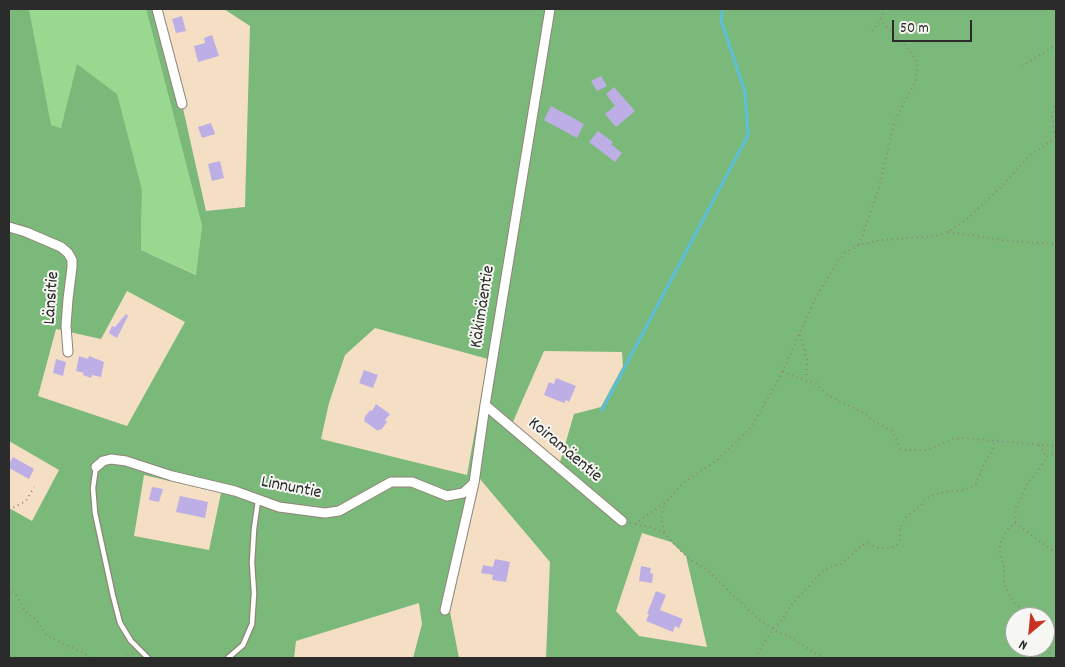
<!DOCTYPE html>
<meta charset="utf-8">
<style>
body{margin:0}
#map{position:relative;width:1065px;height:667px;overflow:hidden;background:#f4dec4;font-family:Dekko,sans-serif}
canvas{display:block}
.frame{position:absolute;inset:0;border:10px solid #2b2b2b;pointer-events:none}
.north{position:absolute;left:1005px;top:607px;width:50px;height:50px;box-sizing:border-box;background:#f6f6f2;border:1px solid #a5a5a2;border-radius:50%;rotate:208deg;font-size:14px;font-weight:700;line-height:20px;text-align:center;color:#2b2b2b}
.north::after{content:'';display:block;margin:auto;width:18px;height:22px;background:#c8321e;clip-path:polygon(50% 0,100% 100%,50% 72%,0 100%)}
.scale{position:absolute;left:892px;top:20px;width:80px;height:22px;box-sizing:border-box;border:2px solid #2b2b2b;border-top:0;padding-left:6px;font-size:15px;line-height:18px;white-space:nowrap;color:#2b2b2b;-webkit-text-stroke:4px #f6f6f2;paint-order:stroke}
</style>
<div id="map">
<canvas width="1065" height="667"></canvas>
<div class="frame"></div>
<div class="north">N</div>
<div class="scale">50 m</div>
</div>
<script>
const ctx = document.querySelector('canvas').getContext('2d');
ctx.lineJoin = 'round';
function fillPath(path, color) { ctx.fillStyle = color; ctx.fill(path, 'evenodd'); }
const shape = rows => new Path2D(rows.map(r => 'M' + r).join(''));
function strokePath(path, color, width, dash) { ctx.strokeStyle = color; ctx.lineWidth = width; ctx.lineCap = dash ? 'butt' : 'round'; ctx.setLineDash(dash || []); ctx.stroke(path); }
function drawText(font, color, halo, rows, align = 'center') {
  ctx.font = font + ' Dekko,sans-serif'; ctx.lineWidth = 4; ctx.setLineDash([]); ctx.textBaseline = 'middle'; ctx.strokeStyle = halo; ctx.fillStyle = color; for (const [text, x, y, turn = 0] of rows) {
    ctx.save(); ctx.translate(x, y); ctx.rotate((+turn || 0) * Math.PI / 180); ctx.textAlign = isNaN(turn) ? turn : align; if (halo) ctx.strokeText(text, 0, 0); ctx.fillText(text, 0, 0); ctx.restore();
  }
}
fillPath(shape([
 [29,9,146,9,202,226,197,275,141,250,142,190,61,128,50,125]
]), '#99d98f');
fillPath(shape([
 [9,9,29,9,51,125,61,128,77,64,117,94,142,190,141,250,196,275,202,226,146,9,157,9,182,104,206,211,245,207,250,26,224,9,1056,9,1056,658,546,658,550,562,480,479,450,612,459,658,413,658,422,624,419,603,296,641,294,658,9,658,9,508,32,521,59,470,9,441],
 [127,291,185,322,127,426,38,396,56,329,101,339],
 [375,328,488,359,467,475,321,439,329,403,345,355],
 [544,351,622,352,623,366,601,407,574,414,560,462,512,424],
 [144,475,221,493,209,550,134,536],
 [642,533,671,542,686,556,707,647,639,636,616,611],
 [1015,617,1045,617,1045,647,1015,647]
]), '#7ab97a');
strokePath(shape([
 [602,410,748,135,745,92,721,20,723,9]
]), '#5bbeda', 3);
fillPath(shape([
 [182,16,186,31,176,33,172,19],
 [212,35,219,56,198,62,194,46,205,43,204,38],
 [601,76,607,86,597,91,591,81],
 [614,87,635,111,616,127,605,114,615,106,606,94],
 [551,106,584,124,577,138,544,120],
 [211,123,215,134,202,138,198,127],
 [598,131,613,142,611,144,622,153,615,162,589,142],
 [220,161,224,178,212,181,208,164],
 [126,314,128,316,117,338,109,333,112,326,115,327],
 [79,356,88,359,89,356,104,362,101,377,92,375,91,378,83,375,84,373,76,371],
 [56,359,66,362,63,376,53,373],
 [364,370,378,375,373,388,359,383],
 [556,378,576,386,569,402,566,400,564,403,544,395,549,382,554,384],
 [376,404,390,414,385,420,387,422,381,430,379,429,378,431,364,421,365,419,364,418,370,410,372,411],
 [13,457,34,469,29,479,9,468,9,464],
 [152,487,163,489,159,502,149,500],
 [180,496,208,502,205,518,176,512],
 [495,559,510,562,506,582,492,580,493,575,481,573,483,565,493,567],
 [641,566,651,568,650,573,653,574,652,583,639,581],
 [656,591,666,595,660,610,683,619,679,628,675,626,673,632,646,621,649,614,647,614]
]), '#beaee6');
const service = shape([
 [96,467,93,488,95,513,113,596,120,623,131,641,148,658],
 [228,658,243,645,252,624,254,593,252,563,254,529,258,501]
]);
const minor = shape([
 [157,9,182,104],
 [9,227,26,232,61,247,68,253,72,260,72,267,68,299,66,326,68,352],
 [485,405,622,521],
 [96,467,103,461,111,459,126,461,172,476,235,491,279,507,325,513,339,511,391,482,412,482,447,496,463,493,474,483],
 [445,610,474,483,485,405,550,9]
]);
strokePath(service, '#908478', 7);
strokePath(minor, '#908478', 11);
strokePath(shape([
 [872,31,880,20,885,9],
 [1022,66,1056,45],
 [1055,137,1052,117,1056,103,1056,60],
 [948,232,1010,241,1056,244],
 [859,245,879,188,894,124,904,102,916,81,918,63,906,46,880,20],
 [800,335,807,360,806,379],
 [783,371,793,376,815,383,829,396,866,414,871,420,892,431,900,448,905,450,927,450,953,439,962,438,1056,446],
 [1039,445,1047,457],
 [9,510,26,501,34,487],
 [630,523,650,527,664,533,690,560,706,569,755,616,773,629,793,639,823,658],
 [1015,523,1056,553],
 [635,524,665,503,683,483,717,460,750,429,780,377,815,299,838,261,846,252,859,245,881,240,935,236,948,232,966,220,1004,184,1030,155,1056,138],
 [664,532,661,518,665,503],
 [9,588,16,595,27,614,36,619,46,635,93,658],
 [1029,617,1027,612,1013,602,1004,584,1004,567,1000,553,1000,544,1008,529,1015,523,1016,508,1027,484,1037,472,1047,457,1056,452],
 [123,658,134,653],
 [755,658,773,629,784,617,790,606,823,571,832,566,841,564,862,545,869,544,879,548,890,548,896,545,900,540,900,528,907,516,920,507,924,501,930,496,949,491,964,490,976,484,986,460,992,452,994,441],
 [1016,658,1022,647],
 [1048,658,1056,625]
]), '#908478', 2, [1, 4]);
strokePath(service, '#fff', 4.5);
strokePath(minor, '#fff', 9);
drawText('18px', '#2b2b2b', '#f6f6f2', [
 ["Länsitie",53,298,-86],
 ["Käkimäentie",484,307,-81],
 ["Koiramäentie",564,451,40],
 ["Linnuntie",291,489,11]
]);
</script>
